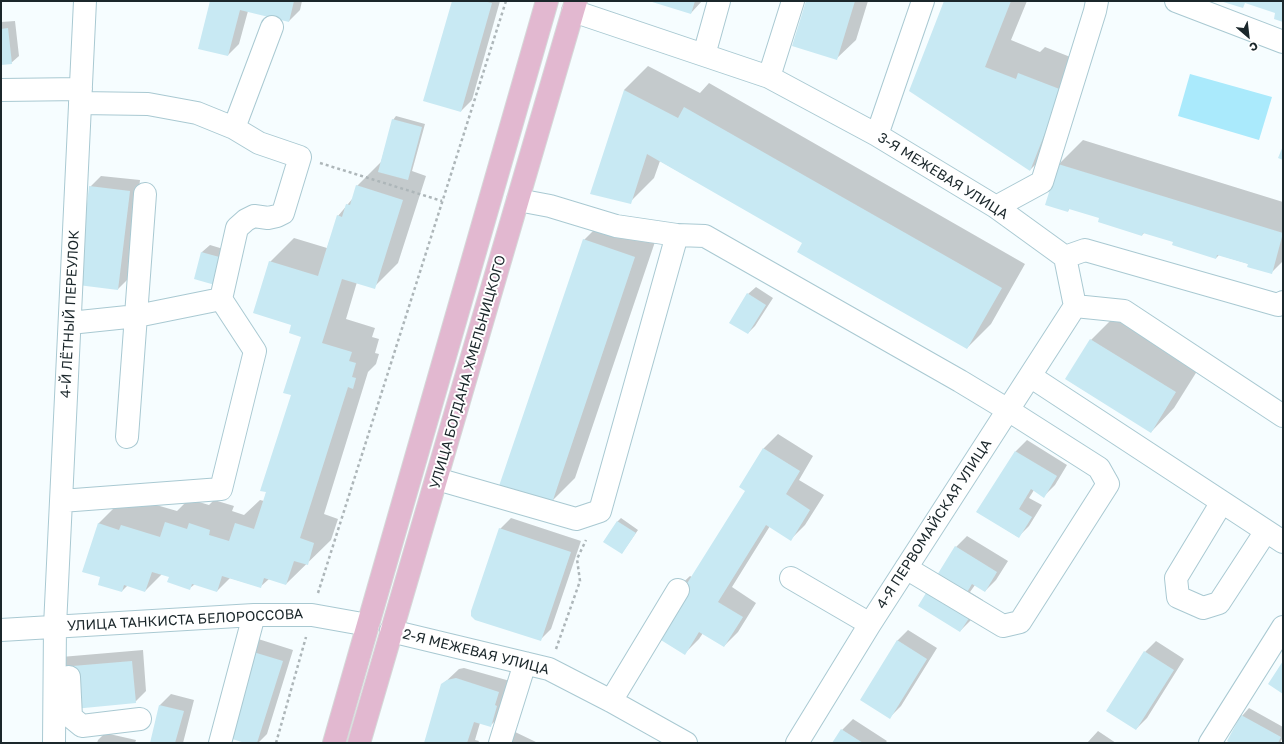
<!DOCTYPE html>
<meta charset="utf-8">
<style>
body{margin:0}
#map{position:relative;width:1284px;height:744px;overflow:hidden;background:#f6fdff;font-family:"Golos Text",sans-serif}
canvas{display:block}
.frame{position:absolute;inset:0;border:2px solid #1b272b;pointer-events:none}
.north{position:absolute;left:1228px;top:16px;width:40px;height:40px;-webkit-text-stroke:3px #fff;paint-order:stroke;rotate:152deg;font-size:11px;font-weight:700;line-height:16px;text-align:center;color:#1b272b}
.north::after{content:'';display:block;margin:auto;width:14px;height:18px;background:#1b272b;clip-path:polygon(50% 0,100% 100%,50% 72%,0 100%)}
</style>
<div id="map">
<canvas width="1284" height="744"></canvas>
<div class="frame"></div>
<div class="north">С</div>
</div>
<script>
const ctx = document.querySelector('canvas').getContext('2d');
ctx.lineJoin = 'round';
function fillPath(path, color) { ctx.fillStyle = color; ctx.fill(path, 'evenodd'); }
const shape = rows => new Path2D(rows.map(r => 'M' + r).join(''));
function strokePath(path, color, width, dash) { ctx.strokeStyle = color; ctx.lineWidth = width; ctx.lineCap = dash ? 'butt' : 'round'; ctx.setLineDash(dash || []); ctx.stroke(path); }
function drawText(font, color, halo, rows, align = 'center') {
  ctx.font = font + ' "Golos Text",sans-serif'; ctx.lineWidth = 4; ctx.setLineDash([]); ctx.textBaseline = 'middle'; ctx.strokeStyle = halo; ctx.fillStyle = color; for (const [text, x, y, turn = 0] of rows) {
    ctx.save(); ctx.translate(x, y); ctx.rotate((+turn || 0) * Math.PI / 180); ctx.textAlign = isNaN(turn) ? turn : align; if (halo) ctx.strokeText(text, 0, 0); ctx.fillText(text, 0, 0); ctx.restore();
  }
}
fillPath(shape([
 [1190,74,1272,97,1259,140,1178,116]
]), '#aaeafc');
fillPath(shape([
 [211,1,302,1,300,10,289,21,248,11,239,44,228,55],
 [453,1,500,1,472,100,461,111],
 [651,1,702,1,691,13],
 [807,1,868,1,856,40,836,59],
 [945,1,1027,1,1011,40,1040,52,1045,47,1088,64,1056,144,1030,170],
 [15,21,19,56,11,63,1,64,1,22],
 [648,66,700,93,709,83,1025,264,991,324,967,348,803,242,660,161,654,178,630,202,624,90],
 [396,116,425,124,412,171,426,176,398,263,374,287,357,282,346,319,375,328,372,337,379,339,375,353,379,354,376,364,368,372,324,514,338,519,331,540,286,584,269,579,260,587,230,578,217,591,195,584,190,588,170,576,162,574,145,591,128,585,122,591,101,577,98,524,122,500,146,502,177,511,189,499,209,505,214,500,234,506,232,511,244,515,260,500,264,501,292,394,302,336,292,324,270,262,294,238,327,248,338,216,353,198,357,186,381,162,393,120],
 [1083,140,1283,202,1283,261,1271,273,1249,264,1219,255,1216,258,1174,241,1145,232,1142,235,1100,217,1070,208,1068,211,1059,164],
 [101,176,140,180,129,278,118,289,90,187],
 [608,216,658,233,575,478,551,502,584,240],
 [210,245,230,251,195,278,202,252],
 [756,287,773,298,755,326,748,333,748,294],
 [1115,316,1199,368,1174,408,1151,432,1066,379,1091,340],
 [778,434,813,456,799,480,824,495,805,525,791,539,770,526,732,587,756,603,738,632,724,646,703,633,699,639,684,654,675,590,690,576,692,577,747,491,740,487,764,448],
 [1027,440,1067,465,1055,485,1044,496,1034,490,1029,498,1042,505,1029,526,1018,537,978,512,1016,451],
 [511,518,581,541,551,629,540,640,500,529],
 [621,518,638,530,622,553,617,522],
 [967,536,1008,561,996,580,985,591,975,585,970,592,983,600,971,620,960,631,956,547],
 [908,630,937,648,901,706,890,717,897,641],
 [252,637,293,650,267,734,258,743,249,743],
 [1156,641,1184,659,1147,718,1136,729,1108,711,1145,652],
 [143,650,146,691,135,702,54,709,61,657],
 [464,668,510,681,501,715,490,726,480,723,475,740,479,741,478,743,425,743,442,685,459,669],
 [171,694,194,700,183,743,151,743,160,705],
 [1249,708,1283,727,1283,737,1280,743,1232,743,1242,716],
 [853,719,887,741,885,743,834,743,842,730],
 [511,730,538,743,501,743],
 [1098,731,1116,743,1087,743],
 [105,733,136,740,135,743,97,743,98,740]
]), '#0003');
fillPath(shape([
 [210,1,294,1,289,22,240,10,228,56,198,49],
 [452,1,483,1,492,3,461,112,423,101],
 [649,1,695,1,691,14],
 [806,1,855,1,837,60,792,46],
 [944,1,1011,1,985,67,1016,79,1018,73,1062,90,1030,171,909,91],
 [1220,1,1283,1,1283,22,1274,19,1275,13,1245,3,1243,8],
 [8,28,12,64,1,65,1,29],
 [624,90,678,118,684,107,1002,288,967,349,797,252,802,243,647,154,631,204,590,194],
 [392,119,422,127,408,180,378,172],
 [1283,146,1283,160,1278,158],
 [1058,164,1283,233,1272,274,1247,267,1248,264,1217,255,1216,259,1172,245,1173,242,1143,233,1142,236,1098,222,1099,218,1069,209,1068,212,1045,205],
 [356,185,403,200,375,289,342,279,322,343,352,352,349,361,356,363,352,377,356,378,353,389,348,387,300,538,314,543,308,565,294,561,286,585,264,578,261,588,222,576,217,592,192,584,190,590,167,582,169,577,152,572,145,592,124,585,122,592,98,585,100,577,82,572,98,523,119,530,121,525,160,537,165,522,187,529,189,523,210,530,209,535,229,541,235,523,254,529,266,492,260,491,291,395,283,393,301,337,289,333,291,325,253,313,269,261,318,276,337,215,342,217,346,204,350,205],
 [89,186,130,191,118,290,78,285],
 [583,239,635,257,552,503,499,486],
 [201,252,223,258,215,285,194,279],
 [747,293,766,305,748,334,729,323],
 [1090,339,1176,392,1151,433,1065,379],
 [763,448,800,471,786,494,810,510,791,541,766,525,718,602,743,617,724,647,699,632,685,655,648,632,681,593,745,491,739,487],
 [1015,451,1057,476,1044,498,1031,489,1019,509,1032,517,1019,538,976,512],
 [617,521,636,533,622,554,603,542],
 [499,528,571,552,541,641,475,620,471,616,471,611],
 [955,546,997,572,985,592,972,584,960,604,973,612,960,632,918,606],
 [897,640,927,659,890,719,860,700],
 [240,648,283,661,257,743,245,743,213,733],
 [1144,651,1174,670,1136,730,1106,711],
 [132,661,136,703,53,711,49,668],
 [1283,661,1283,694,1268,684],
 [456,678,499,692,495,705,497,706,491,727,474,722,467,743,424,743,441,684,447,680],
 [159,705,184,711,175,743,150,743],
 [1241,715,1281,737,1278,743,1230,743,1227,741],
 [841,729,863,743,832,743]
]), '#c8e9f3');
const minor = shape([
 [1176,1,1283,42],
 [573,11,769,77,877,135,996,207,1065,257,1075,306,1124,311,1283,416],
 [704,55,719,1],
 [769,77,793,1],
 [1,90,81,89],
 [80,103,148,104,197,113,234,128,259,143,300,157,283,213,277,216,268,218,254,216,246,220,237,228,221,299],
 [234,128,272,27],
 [877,135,923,1],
 [518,200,550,206,616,226,677,235,705,236,960,381,1008,410,1099,468,1108,484,1020,622,1003,626,906,568],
 [996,207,1042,182,1095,11,1097,1],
 [1065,257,1085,250,1278,305,1283,302],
 [1030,376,1283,542],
 [127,437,145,194],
 [437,479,576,519,600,511,677,235],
 [61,501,221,489,255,351,221,299,137,316,70,323],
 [1222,502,1176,578,1178,597,1203,608,1219,603,1266,531],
 [791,578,870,624],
 [1,630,254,615,312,615,368,625],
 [391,631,549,669,611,701,686,743],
 [69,677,71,717,82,726,140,719],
 [611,701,678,590],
 [54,743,55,626,85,1],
 [220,743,254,615],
 [500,743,525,663],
 [797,743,870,624,1075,306],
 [1210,743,1283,627]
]);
const major = shape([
 [334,743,547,1],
 [359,743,576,1]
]);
strokePath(minor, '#a9c9d2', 24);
strokePath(major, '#d6d8d9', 24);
strokePath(shape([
 [320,163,442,201],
 [318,593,506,1],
 [556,649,580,581,577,559,586,540],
 [276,743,306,637]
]), '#adb6b9', 2.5, [3, 3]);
strokePath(minor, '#fff', 22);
strokePath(major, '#e2b8d0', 22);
drawText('14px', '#1b272b', '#fff', [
 ["3-Я МЕЖЕВАЯ УЛИЦА",943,176,32],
 ["4-Й ЛЁТНЫЙ ПЕРЕУЛОК",70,314,-87],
 ["УЛИЦА БОГДАНА ХМЕЛЬНИЦКОГО",468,372,-74],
 ["4-Я ПЕРВОМАЙСКАЯ УЛИЦА",934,524,-57],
 ["УЛИЦА ТАНКИСТА БЕЛОРОССОВА",185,620,-3],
 ["2-Я МЕЖЕВАЯ УЛИЦА",476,652,14]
]);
</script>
